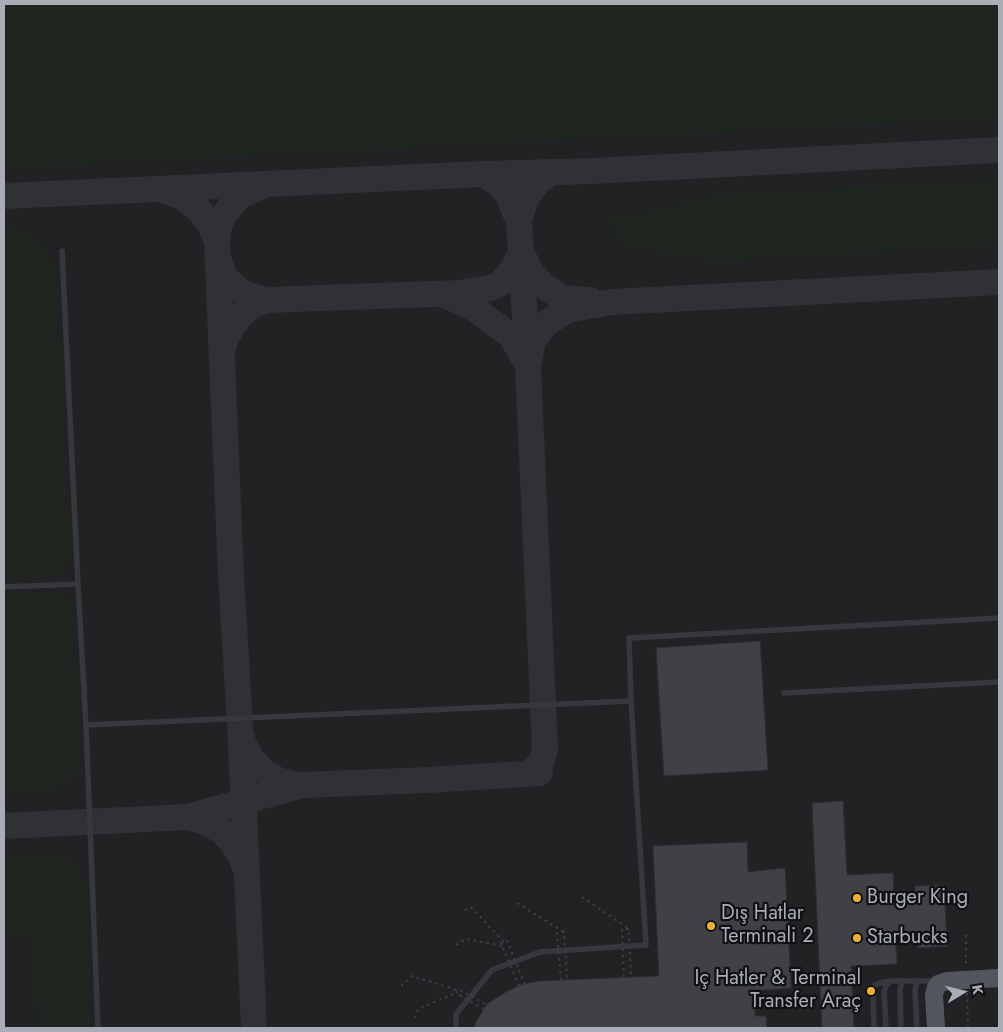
<!DOCTYPE html>
<meta charset="utf-8">
<style>
body{margin:0}
#map{position:relative;width:1003px;height:1032px;overflow:hidden;background:#161618;font-family:Jost,sans-serif}
canvas{display:block}
.frame{position:absolute;inset:0;border:5px solid #a8adb8;pointer-events:none}
.north{position:absolute;left:938px;top:967px;width:50px;height:50px;-webkit-text-stroke:4px #111113;paint-order:stroke;rotate:81deg;font-size:14px;font-weight:700;line-height:20px;text-align:center;color:#a8adb8}
.north::after{content:'';display:block;margin:auto;width:18px;height:22px;background:#a8adb8;clip-path:polygon(50% 0,100% 100%,50% 72%,0 100%)}
</style>
<div id="map">
<canvas width="1003" height="1032"></canvas>
<div class="frame"></div>
<div class="north">K</div>
</div>
<script>
const ctx = document.querySelector('canvas').getContext('2d');
ctx.lineJoin = 'round';
function fillPath(path, color) { ctx.fillStyle = color; ctx.fill(path, 'evenodd'); }
const shape = rows => new Path2D(rows.map(r => 'M' + r).join(''));
function strokePath(path, color, width, dash) { ctx.strokeStyle = color; ctx.lineWidth = width; ctx.lineCap = dash ? 'butt' : 'round'; ctx.setLineDash(dash || []); ctx.stroke(path); }
function drawText(font, color, halo, rows, align = 'center') {
  ctx.font = font + ' Jost,sans-serif'; ctx.lineWidth = 4.5; ctx.setLineDash([]); ctx.textBaseline = 'middle'; ctx.strokeStyle = halo; ctx.fillStyle = color; for (const [text, x, y, turn = 0] of rows) {
    ctx.save(); ctx.translate(x, y); ctx.rotate((+turn || 0) * Math.PI / 180); ctx.textAlign = isNaN(turn) ? turn : align; if (halo) ctx.strokeText(text, 0, 0); ctx.fillText(text, 0, 0); ctx.restore();
  }
}
fillPath(shape([
 [4,4,999,4,999,1028,4,1028]
]), '#222225');
fillPath(shape([
 [12,4,999,4,999,118,4,168,4,7],
 [999,180,999,245,713,262,633,248,617,238,608,218,630,216,718,195],
 [4,226,8,227,26,233,41,245,53,262,57,282,70,557,67,566,61,574,51,577,4,579],
 [57,592,65,595,70,601,73,611,80,759,75,774,65,784,56,790,4,792,4,594],
 [57,856,71,859,86,882,92,1028,37,1028,33,935,4,936,4,858]
]), '#1e261f');
strokePath(shape([
 [483,174,497,183,507,193,519,222,525,200,536,184,551,172],
 [163,190,184,198,199,210,209,223,217,241,231,576,240,725,254,1028],
 [4,196,483,174,591,171,999,150],
 [519,222,528,367,545,749,542,761,534,770,525,774],
 [217,241,219,226,226,212,240,196,262,186],
 [523,255,529,269,542,285,562,298,591,300],
 [219,260,224,276,239,290,248,295,267,300,459,293,490,288,500,284,509,274,517,262,521,251],
 [445,295,475,309,511,336,526,362],
 [222,352,225,340,231,329,241,315,253,305,267,300],
 [530,357,533,340,547,323,567,310,612,302,999,282],
 [242,738,243,743,252,759,264,772,278,780,293,784,303,785],
 [187,817,203,821,220,830,232,842,242,858,244,866],
 [4,826,187,817,303,785,428,780,540,773]
]), '#303135', 26);
const building = shape([
 [760,641,768,770,664,776,656,648,760,641],
 [843,801,847,875,893,873,894,904,916,903,915,886,944,885,947,946,918,948,917,932,895,933,897,964,851,966,854,1028,822,1028,812,803,843,801],
 [747,842,748,872,785,868,791,988,754,991,755,1016,766,1016,767,1028,474,1028,476,1022,487,1004,506,992,523,984,541,981,659,976,653,846,747,842]
]);
fillPath(building, '#404145');
strokePath(building, '#303034', 1);
strokePath(shape([
 [582,897,629,929],
 [517,903,564,932],
 [465,910,471,907,504,942],
 [966,935,966,966],
 [456,945,466,939,503,946],
 [401,986,412,976,457,990],
 [967,993,968,1028],
 [415,1018,418,1009,456,993]
]), '#3d3f44', 2, [2.5, 4]);
strokePath(shape([
 [62,251,78,584,86,725,98,1028],
 [4,587,78,584],
 [784,693,999,682],
 [86,725,631,701],
 [456,1028,456,1014,492,970,540,952,646,945,631,701,629,638,999,618],
 [874,1028,873,988,875,985,880,983,891,981,937,981],
 [886,1028,884,991,887,984,891,981],
 [901,1028,900,989,902,982,905,981],
 [917,1028,915,990,917,982,921,981]
]), '#37383d', 5.5);
strokePath(shape([
 [936,1028,934,995,936,987,938,984,947,981,999,978]
]), '#53555c', 18);
strokePath(shape([
 [624,977,622,929,629,929,631,977],
 [561,980,557,933,564,932,567,980],
 [519,986,501,943,507,941,525,985],
 [484,1009,456,993,458,989,487,1005]
]), '#3d3f44', 2, [2.5, 4]);
for (const [x, y, r, color] of [
 [857,898,5,"#f2b134"],
 [711,926,5,"#f2b134"],
 [857,938,5,"#f2b134"],
 [871,991,5,"#f2b134"]
]) { const dot = new Path2D(); dot.arc(x, y, r, 0, 2 * Math.PI); ctx.fillStyle = color; ctx.fill(dot); strokePath(dot, '#111113', 2); }
drawText('20px', '#a8adb8', '#111113', [
 ["Burger King",867,898],
 ["Dış Hatlar",721,914],
 ["Terminali 2",721,937],
 ["Starbucks",867,938],
 ["Iç Hatler & Terminal",861,979,"right"],
 ["Transfer Araç",861,1002,"right"]
], 'left');
</script>
